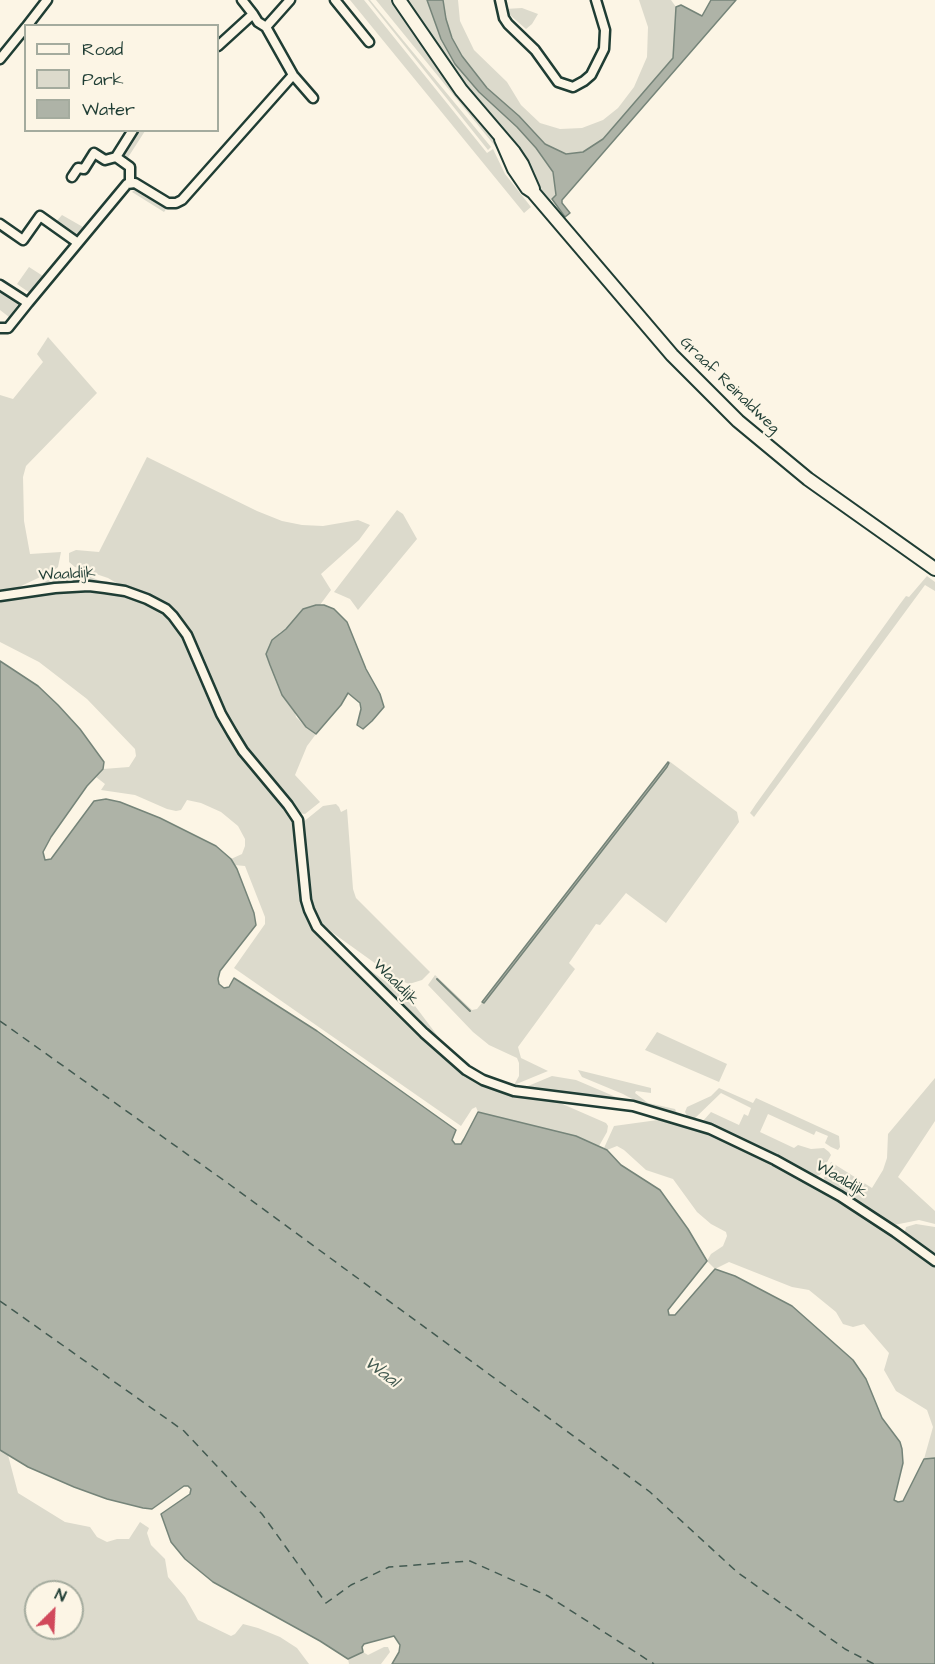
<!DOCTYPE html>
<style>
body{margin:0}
#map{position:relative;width:935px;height:1664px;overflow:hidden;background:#fcf5e5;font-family:"Architects Daughter",sans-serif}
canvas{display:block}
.legend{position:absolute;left:24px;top:24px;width:195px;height:108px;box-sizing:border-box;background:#fcf5e5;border:2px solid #a4ab9e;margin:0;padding:8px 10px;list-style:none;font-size:18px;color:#1f3d34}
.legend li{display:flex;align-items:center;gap:12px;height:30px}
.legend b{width:30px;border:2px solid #a4ab9e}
.north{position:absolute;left:24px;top:1580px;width:60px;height:60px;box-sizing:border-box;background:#fcf5e5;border:2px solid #a4ab9e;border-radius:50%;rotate:24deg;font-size:16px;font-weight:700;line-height:24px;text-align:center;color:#1f3d34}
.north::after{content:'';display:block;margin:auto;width:21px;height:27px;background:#d1495b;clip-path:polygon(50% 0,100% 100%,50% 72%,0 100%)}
</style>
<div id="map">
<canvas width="935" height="1664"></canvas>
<ul class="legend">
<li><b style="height:8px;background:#fcf5e5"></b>Road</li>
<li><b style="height:16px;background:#dcdacc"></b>Park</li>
<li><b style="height:16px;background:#aeb3a7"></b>Water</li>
</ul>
<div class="north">N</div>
</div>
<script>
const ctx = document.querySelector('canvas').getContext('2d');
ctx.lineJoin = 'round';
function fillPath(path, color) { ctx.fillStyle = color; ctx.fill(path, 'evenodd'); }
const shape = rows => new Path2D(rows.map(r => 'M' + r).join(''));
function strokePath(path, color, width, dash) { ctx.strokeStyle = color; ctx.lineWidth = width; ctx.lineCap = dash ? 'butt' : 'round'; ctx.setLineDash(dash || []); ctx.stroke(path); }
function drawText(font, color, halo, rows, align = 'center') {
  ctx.font = font + ' "Architects Daughter",sans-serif'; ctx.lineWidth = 4.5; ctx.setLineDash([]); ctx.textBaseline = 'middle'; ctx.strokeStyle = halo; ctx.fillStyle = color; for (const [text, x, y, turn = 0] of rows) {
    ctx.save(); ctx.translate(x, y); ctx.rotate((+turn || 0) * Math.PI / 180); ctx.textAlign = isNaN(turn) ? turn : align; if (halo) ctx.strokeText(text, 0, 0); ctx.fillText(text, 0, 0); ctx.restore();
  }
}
fillPath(shape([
 [350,0,364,0,487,153,493,149,505,174,531,207,524,213],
 [368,0,370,0,491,147,488,150],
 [376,0,394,0,496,139,537,203,534,205,513,180,495,146],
 [406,0,427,0,441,39,455,64,479,91,517,127,536,148,553,172,556,195,552,199,547,203,459,81],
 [443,0,458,0,460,21,474,50,507,82,521,105,540,123,560,129,582,128,603,120,618,108,634,87,647,57,648,27,639,0,671,0,676,7,673,58,603,139,583,152,566,154,545,144,519,116,487,88,462,56,452,38,446,19],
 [522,8,538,14,532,24,526,29,510,15,507,15,505,9],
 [138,130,145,131,127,159,122,156],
 [135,189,167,208,164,212,132,192],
 [62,215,83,227,77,237,55,223],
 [29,267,43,276,30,293,17,284],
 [0,291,19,303,9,317,0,310],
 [48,337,97,393,26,466,23,477,24,521,30,554,61,552,58,567,53,571,19,587,0,594,0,395,13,399,43,362,37,354],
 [147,457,257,511,282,521,302,525,323,526,358,520,370,525,359,540,321,574,331,590,320,605,306,608,286,629,279,633,296,717,306,727,316,734,307,746,295,775,320,802,305,814,299,813,296,811,243,745,227,719,182,622,108,578,75,567,69,562,69,553,76,550,99,552],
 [397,510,403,514,417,539,358,610,350,599,334,592],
 [65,572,86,575,110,585,29,589],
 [927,576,935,582,935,591,925,585,754,817,750,813,756,804,900,604,906,596,909,597],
 [82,589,110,590,154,604,171,618,185,638,219,715,287,808,294,821,300,863,297,875,300,876,306,912,469,1075,551,1099,606,1123,608,1126,607,1132,599,1146,576,1136,478,1112,476,1107,472,1109,461,1126,234,968,265,924,265,917,245,866,234,865,231,859,242,854,245,846,245,839,238,826,221,812,201,803,187,800,181,810,176,811,167,809,135,795,101,790,105,784,96,777,103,769,129,767,136,756,135,749,87,699,39,662,0,642,0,599,35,593],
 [669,761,737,812,739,822,666,923,626,893,600,925,596,924,569,963,575,969,518,1047,521,1058,548,1071,514,1085,519,1076,519,1063,517,1058,489,1045,473,1032,428,985,435,975,472,1010,477,1009,577,884],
 [336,804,339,807,341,812,347,809,353,889,356,898,430,972,422,980,409,984,397,979,319,923,309,902,302,823,323,806],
 [353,958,409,998,452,1055],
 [657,1032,727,1064,719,1082,645,1050],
 [578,1070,651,1088,651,1093,636,1091,635,1093,648,1103,675,1109,678,1115,645,1106,623,1094,582,1077],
 [552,1076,576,1080,623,1100,521,1089],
 [935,1078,935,1121,898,1177,935,1211,935,1224,919,1220,894,1225,889,1224,826,1185,824,1178,831,1162,872,1188,883,1170,887,1158,888,1134],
 [719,1088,753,1103,756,1098,839,1136,840,1147,838,1150,831,1147,825,1143,828,1136,816,1131,814,1135,768,1114,760,1132,794,1148,798,1145,811,1149,824,1148,829,1152,831,1155,820,1175,812,1177,702,1122,711,1112,739,1125,744,1114,748,1116,751,1108,721,1093,693,1120,688,1118,685,1112,687,1107,711,1096],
 [665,1119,697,1128,751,1152,837,1198,935,1265,935,1458,924,1459,933,1427,927,1410,896,1391,884,1370,889,1353,864,1324,853,1327,843,1324,836,1312,809,1290,792,1287,729,1262,715,1269,707,1261,711,1254,723,1246,727,1236,726,1232,711,1224,697,1212,673,1179,646,1170,624,1150,617,1146,607,1150,604,1148,614,1126],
 [916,1224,935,1227,935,1258,904,1235,906,1227],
 [0,1450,8,1455,18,1493,65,1522,90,1527,97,1537,107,1542,117,1539,129,1539,140,1522,149,1528,147,1533,151,1545,165,1559,168,1577,185,1597,198,1620,231,1636,235,1634,243,1624,258,1628,280,1637,297,1648,309,1664,0,1664],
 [36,1592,72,1592,72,1628,36,1628],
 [384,1647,388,1647,390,1652,381,1664,349,1664,348,1659,363,1652,368,1655]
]), '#dcdacc');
const water = shape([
 [427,0,443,0,446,19,452,38,462,56,487,88,519,116,545,144,566,154,583,152,603,139,673,58,676,7,681,5,702,16,711,0,736,0,562,200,562,203,570,213,565,217,552,199,556,195,553,172,536,148,517,127,479,92,455,64,441,39,427,0],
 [316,605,324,605,334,609,347,622,366,669,380,694,384,707,372,721,363,729,357,725,361,709,360,703,348,693,341,705,316,734,306,727,282,695,270,665,266,654,272,640,286,629,303,609,316,605],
 [0,661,38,686,58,705,80,729,104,762,103,769,87,786,51,837,43,852,45,860,51,859,94,801,106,799,120,802,160,818,216,846,231,859,237,869,254,913,256,925,220,971,218,979,219,984,224,988,229,987,234,978,317,1031,456,1130,452,1140,455,1144,461,1144,464,1139,478,1112,576,1136,607,1150,621,1165,660,1190,688,1229,707,1261,668,1310,669,1315,675,1315,715,1269,735,1276,792,1306,853,1360,866,1379,882,1418,900,1442,902,1449,903,1463,894,1500,898,1502,903,1501,924,1459,935,1458,935,1664,392,1664,399,1652,400,1645,394,1636,364,1644,362,1647,363,1652,348,1659,320,1641,213,1582,185,1559,171,1542,161,1514,190,1494,191,1489,188,1486,184,1486,152,1509,143,1508,107,1499,74,1487,28,1467,0,1450,0,661],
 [668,762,669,763,667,767,484,1003,482,1002,668,762]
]);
fillPath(water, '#aeb3a7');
strokePath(water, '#758479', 1.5);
strokePath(shape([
 [437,979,470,1011]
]), '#758479', 2);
strokePath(shape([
 [0,1021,229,1184,650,1492,737,1572,845,1649,874,1664],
 [0,1301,184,1431,262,1514,326,1603,351,1585,389,1567,470,1561,548,1596,654,1664]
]), '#435a51', 1.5, [8, 6]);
const street = shape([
 [290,0,266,27,293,75,313,98],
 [335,0,369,42],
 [500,0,504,18,508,24,535,50,558,82,573,87,584,81,591,75,604,49,605,30,596,0],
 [253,14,258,22,266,27],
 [27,26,47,0],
 [218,46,253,14,242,0],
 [0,59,26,27],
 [116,157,130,167,130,182],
 [116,157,133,130],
 [72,177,78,168,84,169,94,153,105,160,116,157],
 [0,224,23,240,40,216,78,243],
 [0,285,28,303,8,328,0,328],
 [28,303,127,184,135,183,168,203,176,203,182,200,293,75],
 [0,596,55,588,89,586,105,588,125,591,147,599,166,609,173,616,187,635,221,714,232,733,243,751,288,805,298,820,306,900,309,910,317,927,424,1033,466,1070,483,1080,514,1091,633,1106,710,1129,775,1160,840,1196,895,1232,935,1261]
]);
const secondary = shape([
 [399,0,461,90,514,152,522,164,533,189],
 [501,139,514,169,527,188,533,192,672,355,738,421,808,479,935,569]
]);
strokePath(street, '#1f3d34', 13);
strokePath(secondary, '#1f3d34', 16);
strokePath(street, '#fcf5e5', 8);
strokePath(secondary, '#fcf5e5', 12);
drawText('16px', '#1f3d34', '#fcf5e5', [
 ["Graaf Reinaldweg",729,386,44],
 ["Waaldijk",67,575,-3],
 ["Waaldijk",395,983,45],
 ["Waaldijk",841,1180,31]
]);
drawText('italic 18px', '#435a51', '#fcf5e5', [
 ["Waal",381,1373,37]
]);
</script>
